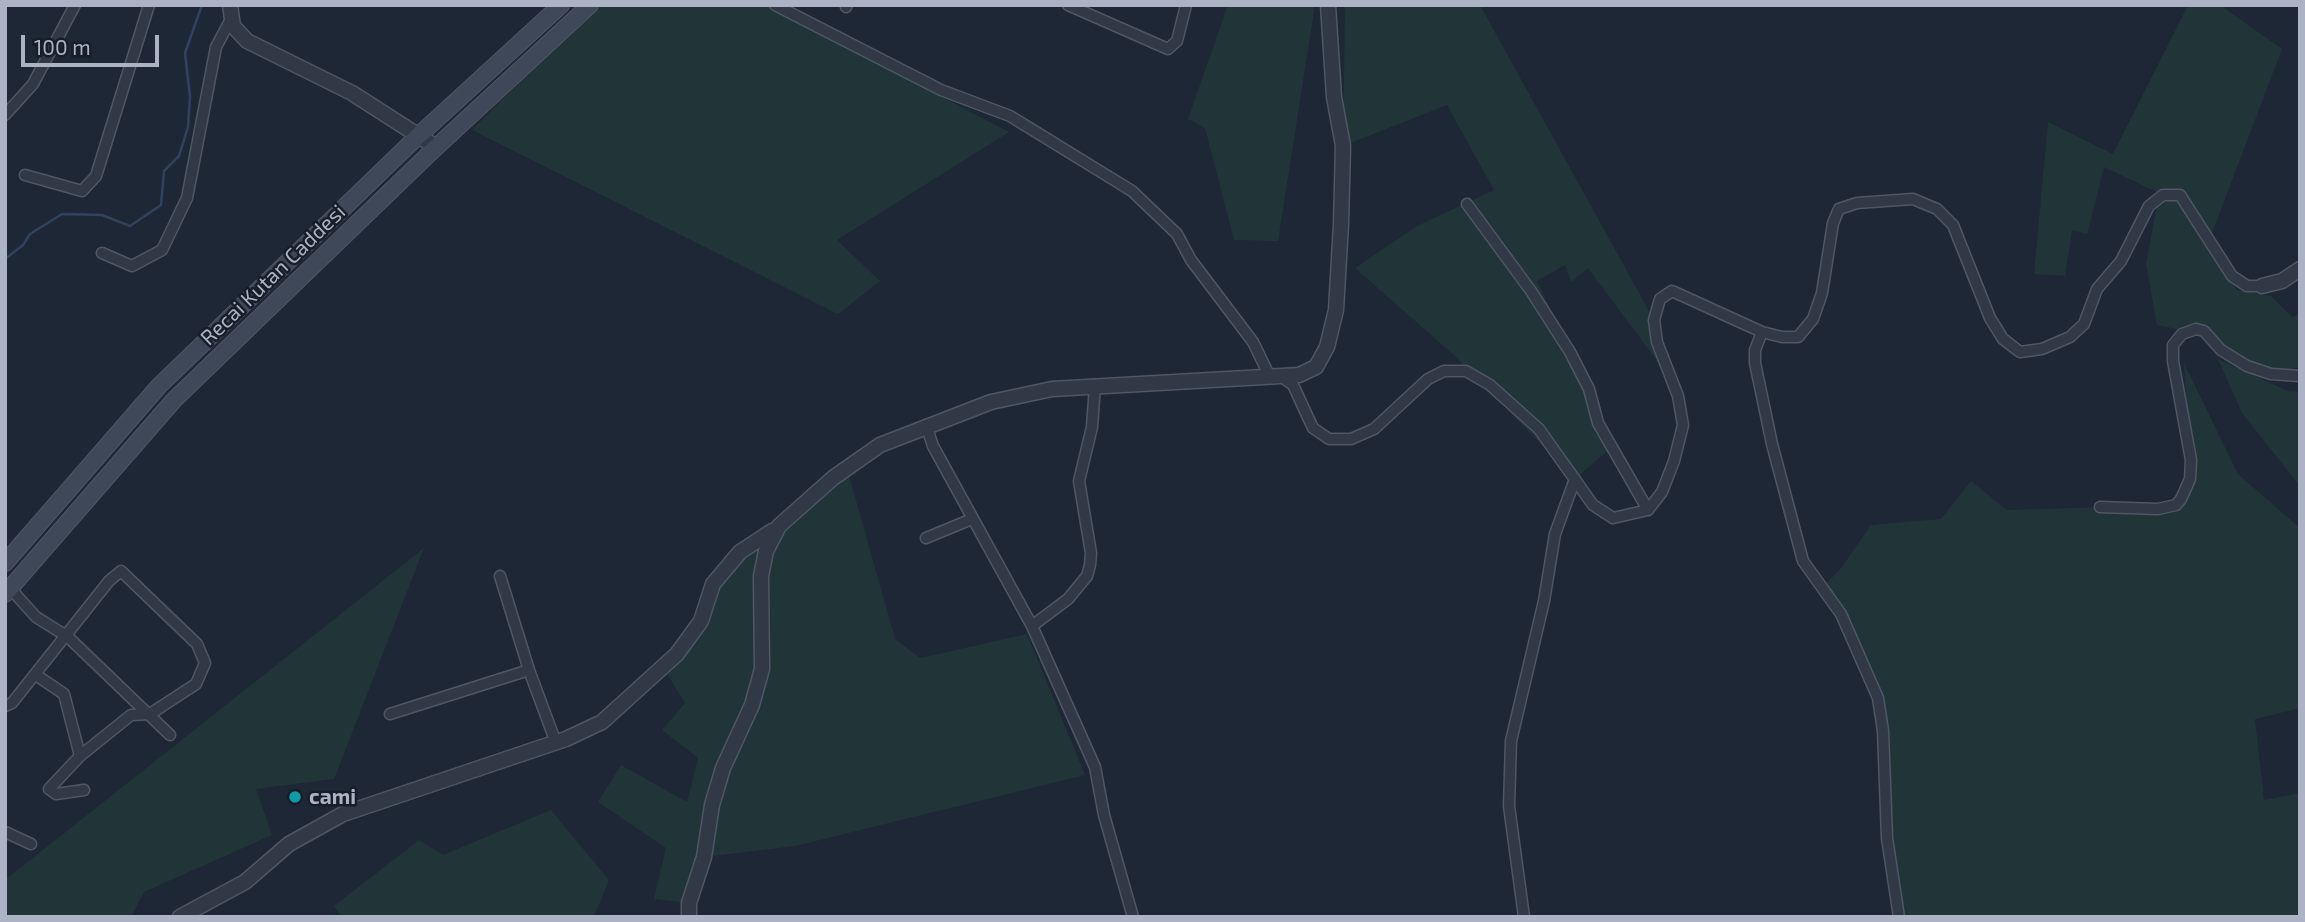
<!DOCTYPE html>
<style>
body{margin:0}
#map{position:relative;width:2305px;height:922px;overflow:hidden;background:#1e2735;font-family:"Exo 2",sans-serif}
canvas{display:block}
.frame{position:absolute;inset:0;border:7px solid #abb3c4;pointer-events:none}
.scale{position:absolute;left:21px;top:35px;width:138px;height:32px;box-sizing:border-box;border:4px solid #abb3c4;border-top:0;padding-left:9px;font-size:21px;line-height:24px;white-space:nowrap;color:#abb3c4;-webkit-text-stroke:5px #171e2a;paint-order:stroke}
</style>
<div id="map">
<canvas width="2305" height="922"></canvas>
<div class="frame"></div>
<div class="scale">100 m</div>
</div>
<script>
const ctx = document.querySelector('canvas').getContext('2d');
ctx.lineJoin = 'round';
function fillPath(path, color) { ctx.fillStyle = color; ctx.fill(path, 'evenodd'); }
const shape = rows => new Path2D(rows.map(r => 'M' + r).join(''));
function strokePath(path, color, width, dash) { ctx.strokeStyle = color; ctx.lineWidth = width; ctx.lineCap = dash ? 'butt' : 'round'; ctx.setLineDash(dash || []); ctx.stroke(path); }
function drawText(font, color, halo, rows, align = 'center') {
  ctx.font = font + ' "Exo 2",sans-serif'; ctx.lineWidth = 5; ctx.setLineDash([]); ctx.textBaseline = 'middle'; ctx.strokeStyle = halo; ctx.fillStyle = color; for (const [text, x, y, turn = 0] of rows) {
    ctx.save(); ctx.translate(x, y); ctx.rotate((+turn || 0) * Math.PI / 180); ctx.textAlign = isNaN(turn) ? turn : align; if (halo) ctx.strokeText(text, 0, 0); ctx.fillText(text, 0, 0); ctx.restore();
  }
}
fillPath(shape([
 [596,5,766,5,1009,132,837,240,880,281,838,314,472,130],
 [1228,5,1315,5,1278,241,1234,240,1205,128,1188,119],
 [1345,5,1480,5,1654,320,1672,381,1588,268,1571,282,1565,265,1537,281,1589,389,1612,447,1575,479,1455,356,1355,268,1417,226,1494,190,1447,105,1343,146],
 [2188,5,2220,5,2282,49,2209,241,2237,290,2271,296,2292,317,2300,314,2300,367,2271,374,2210,336,2157,325,2146,264,2158,199,2163,195,2104,167,2087,234,2072,230,2065,276,2034,274,2048,122,2113,154],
 [2218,359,2288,391,2300,392,2300,486,2242,413],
 [2184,363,2238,474,2300,528,2300,708,2255,719,2264,800,2300,793,2300,917,1899,917,1878,698,1823,587,1841,568,1871,525,1941,519,1971,481,2007,510,2176,505,2190,479],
 [847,468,895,639,920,658,1027,634,1085,775,795,846,704,857,689,903,654,899,666,848,598,802,621,765,687,802,698,758,662,730,685,703,663,667,701,621,713,584,740,552,766,551,779,526],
 [424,548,334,779,256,789,272,835,144,892,131,917,5,917,5,880],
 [551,810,609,880,594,917,342,917,334,906,419,840,443,855]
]), '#213538');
strokePath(shape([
 [5,259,23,245,30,234,62,214,102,215,130,226,161,205,164,171,179,156,188,127,190,96,185,53,202,5]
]), '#30425d', 2.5);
const minor = shape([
 [775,5,941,90,1010,116,1132,191,1177,234,1191,260,1253,342,1269,375],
 [1068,5,1168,49,1177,41,1186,5],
 [846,7,847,5],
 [5,115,33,84,75,5],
 [25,175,82,191,96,176,149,5],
 [1467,204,1531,291,1570,352,1589,389,1598,423,1648,510],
 [102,253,132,266,162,250,187,198,216,47,231,19],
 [1762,332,1755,350,1755,363,1772,444,1803,561,1841,614,1878,698,1883,731,1887,838,1899,917],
 [1279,375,1293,385,1313,428,1329,439,1351,439,1374,429,1428,379,1444,371,1466,371,1490,385,1539,429,1593,505,1613,518,1648,510,1662,492,1674,461,1683,425,1678,396,1657,342,1654,320,1660,299,1672,291,1762,332,1782,337,1798,337,1813,319,1822,293,1833,223,1839,209,1857,203,1913,199,1937,209,1953,225,1990,318,2003,339,2020,352,2042,349,2070,337,2084,324,2097,289,2121,261,2149,206,2163,195,2180,195,2232,276,2247,286,2262,286],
 [1095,386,1092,427,1079,481,1091,553,1090,565,1087,576,1068,599,1032,626,1095,767,1104,815,1133,917],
 [926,425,933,446,1032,626],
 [2100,507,2158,509,2176,505,2181,499,2190,479,2191,460,2173,361,2173,345,2182,334,2196,329,2204,331,2221,350,2247,366,2271,374,2300,376],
 [926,538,972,519],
 [500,576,529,670,556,743],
 [10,588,36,617,68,637,170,735],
 [36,675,64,694,80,756],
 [5,706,12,703,109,581,121,571,197,644,205,663,196,684,150,714,131,715,80,756,49,789,56,794,84,790],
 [390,714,529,670],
 [5,832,31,844],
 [1524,917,1509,806,1511,741,1544,601,1555,534,1575,479]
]);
const tertiary = shape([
 [230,5,233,26,247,41,352,93,436,147],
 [2262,286,2282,281,2300,269],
 [180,917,245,882,289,844,343,814,566,739,602,722,677,654,701,621,713,584,740,552,772,531],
 [689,917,689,903,704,857,712,805,723,768,752,705,762,669,761,576,766,551,779,526,833,478,880,445,991,402,1052,389,1299,375,1316,367,1327,347,1336,310,1341,224,1343,146,1334,97,1328,5]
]);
const secondary = shape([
 [5,563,159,386,416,138,561,5],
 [5,594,174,400,430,153,590,5]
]);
strokePath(minor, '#4f5664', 13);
strokePath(tertiary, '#4f5664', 17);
strokePath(secondary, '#4f5664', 18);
strokePath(minor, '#313946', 10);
strokePath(tertiary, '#313946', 14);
strokePath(secondary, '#3f4859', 16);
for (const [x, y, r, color] of [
 [295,797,7,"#0f9aa8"]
]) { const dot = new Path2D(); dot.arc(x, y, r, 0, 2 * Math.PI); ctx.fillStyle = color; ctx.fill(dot); strokePath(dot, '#171e2a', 2.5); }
drawText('21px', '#abb3c4', '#171e2a', [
 ["Recai Kutan Caddesi",273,275,-44]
]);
drawText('bold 21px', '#abb3c4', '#171e2a', [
 ["cami",309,797]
], 'left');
</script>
